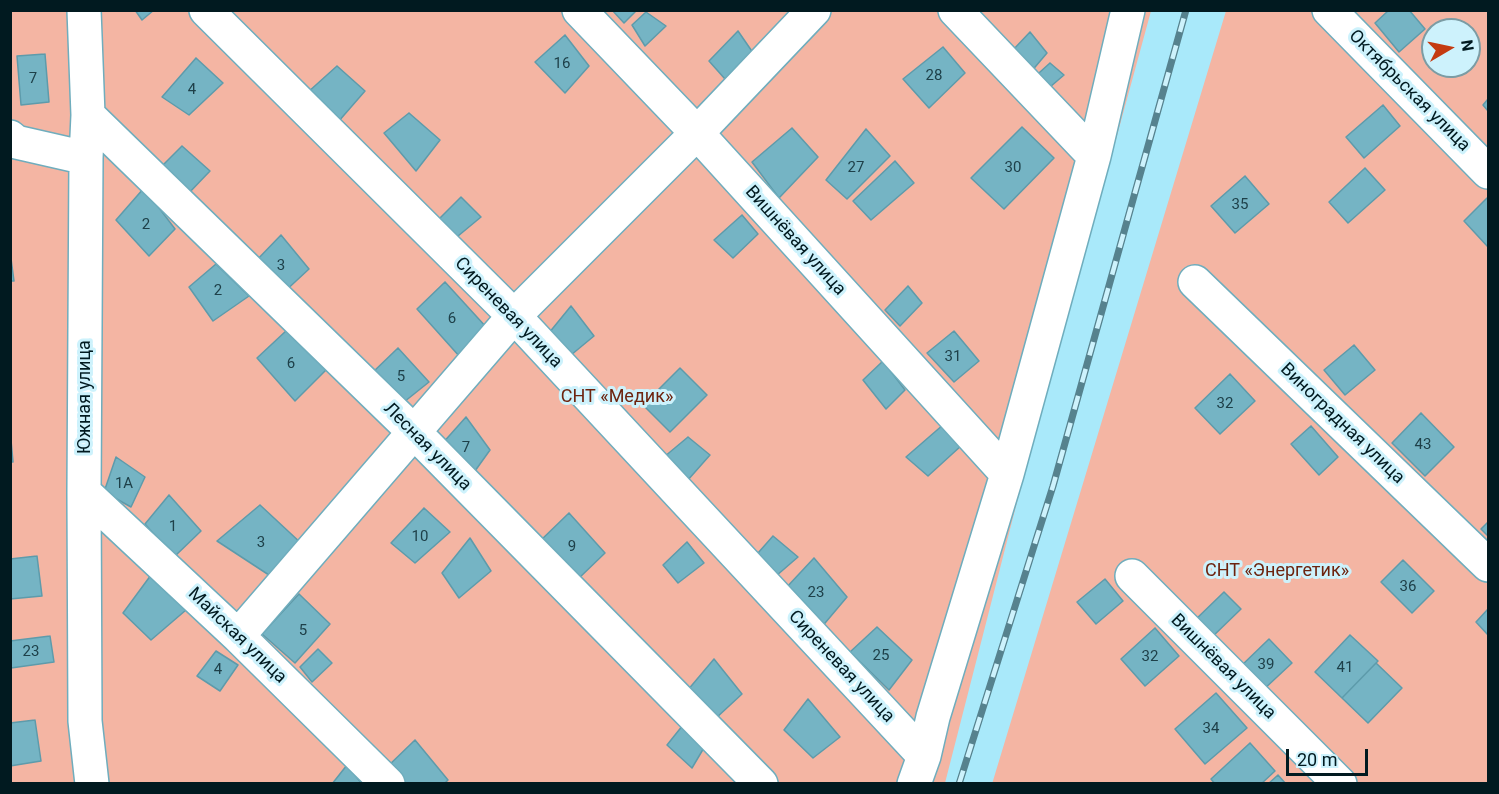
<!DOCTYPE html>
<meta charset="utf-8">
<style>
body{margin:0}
#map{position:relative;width:1499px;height:794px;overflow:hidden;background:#a9e9fa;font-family:Roboto,sans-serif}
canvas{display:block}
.frame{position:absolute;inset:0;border:12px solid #011a20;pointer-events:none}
.north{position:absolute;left:1421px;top:18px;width:60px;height:60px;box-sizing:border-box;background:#cdf2fc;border:2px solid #7b9ca4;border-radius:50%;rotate:81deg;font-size:16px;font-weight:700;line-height:24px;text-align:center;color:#011a20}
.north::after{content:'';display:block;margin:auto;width:21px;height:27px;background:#c43b11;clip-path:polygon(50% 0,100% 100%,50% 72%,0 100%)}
.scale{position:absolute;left:1286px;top:749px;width:82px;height:27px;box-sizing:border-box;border:3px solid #011a20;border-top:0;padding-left:8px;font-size:18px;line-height:21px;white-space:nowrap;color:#011a20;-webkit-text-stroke:4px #cdf2fc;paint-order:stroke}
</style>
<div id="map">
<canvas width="1499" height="794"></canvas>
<div class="frame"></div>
<div class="north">N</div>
<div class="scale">20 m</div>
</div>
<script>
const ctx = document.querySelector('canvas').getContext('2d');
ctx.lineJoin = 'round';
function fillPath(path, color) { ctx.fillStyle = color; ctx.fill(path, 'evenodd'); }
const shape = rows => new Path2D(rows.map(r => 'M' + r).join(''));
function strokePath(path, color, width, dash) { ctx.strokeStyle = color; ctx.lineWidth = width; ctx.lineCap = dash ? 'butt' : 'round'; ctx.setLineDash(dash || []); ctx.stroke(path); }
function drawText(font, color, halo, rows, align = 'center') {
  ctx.font = font + ' Roboto,sans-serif'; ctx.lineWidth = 6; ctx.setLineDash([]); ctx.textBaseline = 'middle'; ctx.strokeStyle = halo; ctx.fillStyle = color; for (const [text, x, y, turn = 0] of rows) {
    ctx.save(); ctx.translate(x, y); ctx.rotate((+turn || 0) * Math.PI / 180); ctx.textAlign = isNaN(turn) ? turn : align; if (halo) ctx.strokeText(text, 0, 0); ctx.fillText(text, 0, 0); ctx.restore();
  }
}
fillPath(shape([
 [10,11,1151,11,1016,506,945,783,11,783],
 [1226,11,1488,11,1488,783,992,784],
 [1433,30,1469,30,1469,66,1433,66]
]), '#f4b5a3');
const building = shape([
 [135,10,154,10,142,20,135,10],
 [612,10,637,10,624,23,612,10],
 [1389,10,1409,10,1425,29,1399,52,1375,23,1389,10],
 [646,12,666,26,645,46,632,25,646,12],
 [738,31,758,60,733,88,709,61,738,31],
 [1030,32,1047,53,1030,73,1012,51,1030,32],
 [565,35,589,66,565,93,535,62,565,35],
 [943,47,965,73,929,108,903,79,943,47],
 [45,54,49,102,21,105,17,56,45,54],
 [196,58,223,83,189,115,162,97,196,58],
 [1050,63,1064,75,1043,93,1030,81,1050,63],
 [337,66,365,91,338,122,307,93,337,66],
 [1488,99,1488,111,1483,105,1488,99],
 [1383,105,1400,126,1364,158,1346,137,1383,105],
 [409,113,440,140,416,171,384,133,409,113],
 [1022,127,1054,158,1004,209,971,178,1022,127],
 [792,128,818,157,779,198,752,162,792,128],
 [866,129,890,156,847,199,826,180,866,129],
 [182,146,210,171,186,196,158,170,182,146],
 [895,161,914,183,871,220,853,201,895,161],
 [1365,168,1385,190,1348,223,1329,202,1365,168],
 [1245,176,1269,204,1235,233,1211,206,1245,176],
 [144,188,175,229,149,256,116,220,144,188],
 [461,197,481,217,452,241,435,223,461,197],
 [1487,198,1488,199,1488,247,1464,221,1487,198],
 [742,215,758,234,733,258,714,240,742,215],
 [281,235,309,269,282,294,253,264,281,235],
 [10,251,14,281,10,281,10,251],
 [216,264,249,296,213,321,189,287,216,264],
 [445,282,487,328,460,357,417,309,445,282],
 [908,286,922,303,900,326,885,310,908,286],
 [571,306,594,336,565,360,544,339,571,306],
 [287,330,326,370,295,401,257,358,287,330],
 [954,331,979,361,954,382,927,353,954,331],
 [1354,345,1375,370,1345,395,1324,370,1354,345],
 [398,348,429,382,404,402,372,373,398,348],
 [883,361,905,390,886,409,863,380,883,361],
 [680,368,707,395,670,432,643,405,680,368],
 [1230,374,1255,401,1220,434,1195,408,1230,374],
 [1421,413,1454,447,1425,476,1392,443,1421,413],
 [466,417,490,450,470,478,441,445,466,417],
 [944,424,962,445,928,476,906,457,944,424],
 [1311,426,1338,457,1319,475,1291,444,1311,426],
 [10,429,13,462,10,462,10,429],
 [688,437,710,455,687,481,664,457,688,437],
 [116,457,145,477,131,507,104,492,116,457],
 [169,495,201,531,174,557,145,524,169,495],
 [260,505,303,545,272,577,217,541,260,505],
 [424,508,450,532,415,563,391,543,424,508],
 [569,513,605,553,577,580,539,542,569,513],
 [1488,522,1488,536,1481,529,1488,522],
 [773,536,798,557,776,576,758,553,773,536],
 [470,538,491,571,459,598,442,573,470,538],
 [687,542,704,563,678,583,663,565,687,542],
 [37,556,42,596,10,599,10,559,37,556],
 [814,558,847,597,820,629,785,589,814,558],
 [1403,560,1434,591,1412,613,1381,582,1403,560],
 [151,575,186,610,151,640,123,613,151,575],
 [1105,579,1123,601,1096,624,1077,602,1105,579],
 [1224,592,1241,609,1209,640,1192,623,1224,592],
 [299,594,330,624,295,663,262,634,299,594],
 [1488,609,1488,635,1476,622,1488,609],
 [877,627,912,660,889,690,850,652,877,627],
 [1155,628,1179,656,1145,686,1121,659,1155,628],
 [1350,635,1378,661,1342,698,1315,672,1350,635],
 [50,636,54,662,11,668,10,641,50,636],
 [1269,639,1292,663,1262,691,1240,667,1269,639],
 [318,649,332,663,312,682,300,667,318,649],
 [216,651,238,665,220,691,197,676,216,651],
 [714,659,742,694,715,719,687,691,714,659],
 [1376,663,1402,688,1368,723,1342,698,1376,663],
 [1216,693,1247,728,1205,764,1175,729,1216,693],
 [808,699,840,737,813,758,784,730,808,699],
 [35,720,41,761,10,766,10,723,35,720],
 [683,725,705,746,692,768,667,745,683,725],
 [415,740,448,780,444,784,401,784,385,769,415,740],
 [1250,743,1275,771,1261,784,1215,784,1211,779,1250,743],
 [347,765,362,784,332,784,347,765],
 [1278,775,1286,784,1268,784,1278,775]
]);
fillPath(building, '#75b4c4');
strokePath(building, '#5d9bab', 1.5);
const minor = shape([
 [84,10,88,115,86,158,84,492,85,721,92,784],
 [206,10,514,316,924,756],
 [579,10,697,133,1007,474],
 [955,10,1094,156],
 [1329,10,1488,172],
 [88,115,415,433,761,784],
 [10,137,16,142,86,158],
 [1195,282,1488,565],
 [84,492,238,636,388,784],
 [1132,576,1340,784],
 [238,636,514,316,697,133,814,10],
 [914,784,924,756,933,717,1007,474,1094,156,1128,10]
]);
strokePath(minor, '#6fadbd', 36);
strokePath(minor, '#fff', 33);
const rail = shape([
 [959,784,1053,486,1186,10]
]);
strokePath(rail, '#56828e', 7);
strokePath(rail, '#cdf2fc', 4.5, [14]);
drawText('15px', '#1e4049', null, [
 ["16",562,64],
 ["28",934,76],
 ["7",33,79],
 ["4",192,90],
 ["27",856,168],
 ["30",1013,168],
 ["35",1240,205],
 ["2",146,225],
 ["3",281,266],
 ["2",218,291],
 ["6",452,319],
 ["31",953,357],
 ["6",291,364],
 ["5",401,377],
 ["32",1225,404],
 ["43",1423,445],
 ["7",466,448],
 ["1А",124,484],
 ["1",173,527],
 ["10",420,537],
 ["3",261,543],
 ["9",572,547],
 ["36",1408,587],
 ["23",816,593],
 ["5",303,631],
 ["23",31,652],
 ["25",881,656],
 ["32",1150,657],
 ["39",1266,665],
 ["41",1345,668],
 ["4",218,670],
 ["34",1211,729]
]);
drawText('18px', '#011a20', '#cdf2fc', [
 ["Октябрьская улица",1409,91,45],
 ["Вишнёвая улица",795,241,48],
 ["Сиреневая улица",508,313,46],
 ["Южная улица",85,397,-90],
 ["Виноградная улица",1342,424,44],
 ["Лесная улица",427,447,45],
 ["Майская улица",237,636,44],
 ["Сиреневая улица",841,667,47],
 ["Вишнёвая улица",1223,667,45]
]);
drawText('18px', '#6d230e', '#cdf2fc', [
 ["СНТ «Медик»",617,397],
 ["СНТ «Энергетик»",1277,571]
]);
</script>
